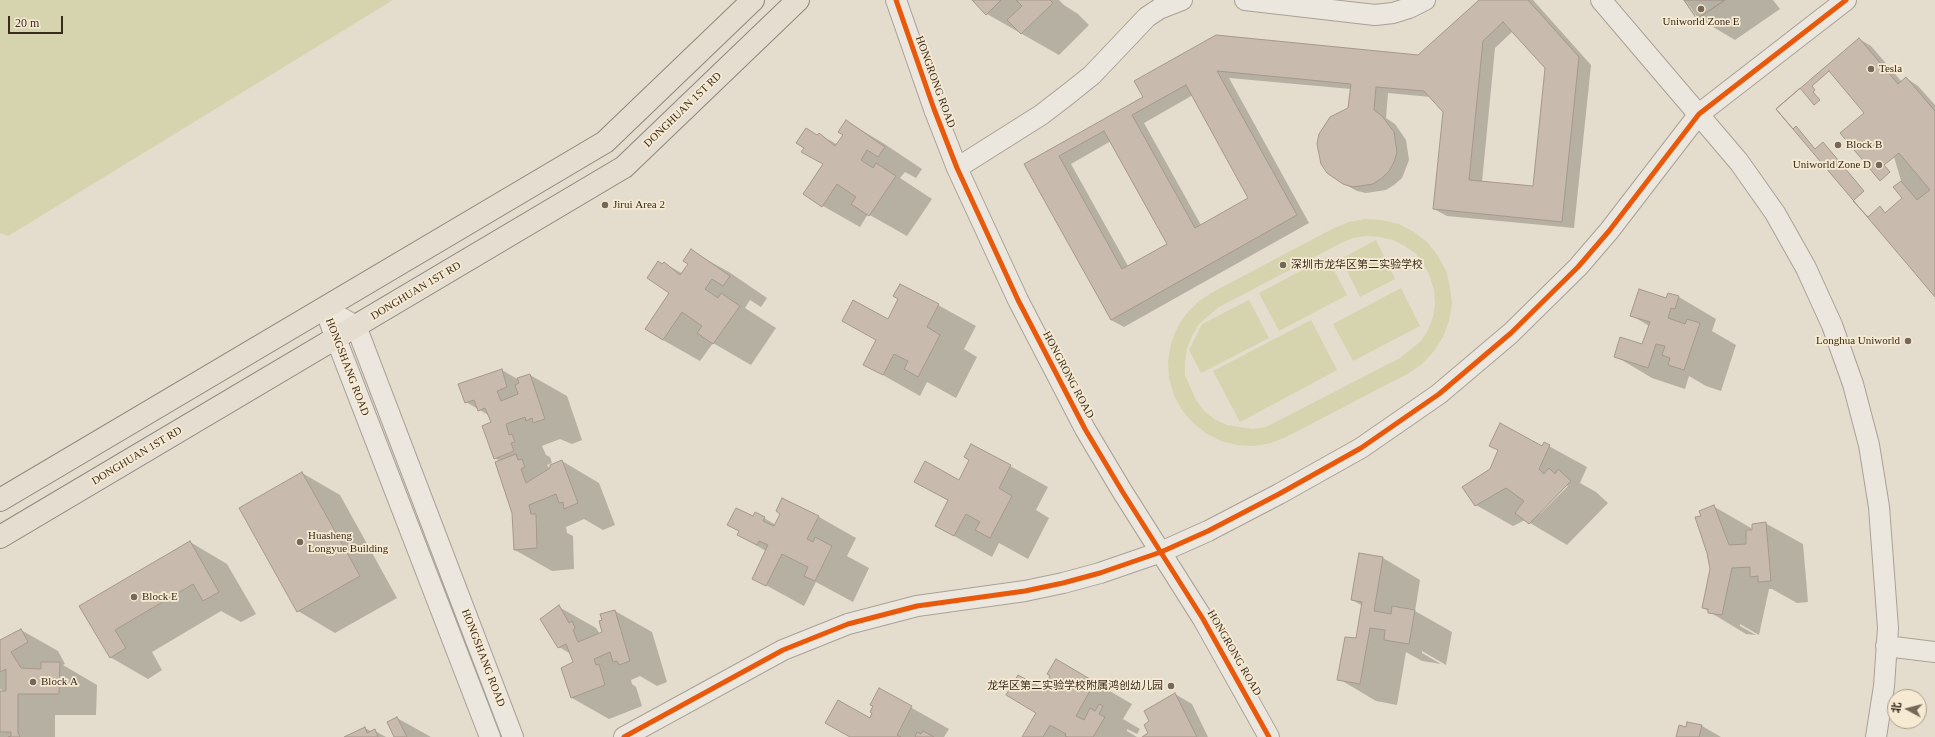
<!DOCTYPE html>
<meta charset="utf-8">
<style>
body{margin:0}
#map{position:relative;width:1935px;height:737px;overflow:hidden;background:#e4dccc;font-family:"Times New Roman","Noto Sans SC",serif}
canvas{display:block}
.north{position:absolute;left:1887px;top:689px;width:40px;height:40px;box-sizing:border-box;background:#f6ead2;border:1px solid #aa9d8a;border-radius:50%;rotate:277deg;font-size:11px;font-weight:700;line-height:16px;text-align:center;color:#392a1d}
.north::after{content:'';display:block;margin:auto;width:14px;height:18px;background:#75685a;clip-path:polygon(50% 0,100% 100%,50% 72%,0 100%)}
.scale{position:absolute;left:8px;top:16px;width:55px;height:18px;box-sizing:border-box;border:2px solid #392a1d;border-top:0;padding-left:5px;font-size:12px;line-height:14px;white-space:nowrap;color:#392a1d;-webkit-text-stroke:3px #f6ead2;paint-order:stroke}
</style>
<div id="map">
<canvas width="1935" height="737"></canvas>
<div class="north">北</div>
<div class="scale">20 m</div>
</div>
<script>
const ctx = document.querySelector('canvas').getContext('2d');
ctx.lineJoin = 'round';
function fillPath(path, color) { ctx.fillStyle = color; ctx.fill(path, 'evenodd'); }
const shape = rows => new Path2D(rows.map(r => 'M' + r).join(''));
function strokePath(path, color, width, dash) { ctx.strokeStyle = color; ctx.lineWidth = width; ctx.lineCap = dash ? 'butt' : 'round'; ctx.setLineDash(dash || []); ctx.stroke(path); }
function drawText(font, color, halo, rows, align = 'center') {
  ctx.font = font + ' "Times New Roman","Noto Sans SC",serif'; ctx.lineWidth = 3.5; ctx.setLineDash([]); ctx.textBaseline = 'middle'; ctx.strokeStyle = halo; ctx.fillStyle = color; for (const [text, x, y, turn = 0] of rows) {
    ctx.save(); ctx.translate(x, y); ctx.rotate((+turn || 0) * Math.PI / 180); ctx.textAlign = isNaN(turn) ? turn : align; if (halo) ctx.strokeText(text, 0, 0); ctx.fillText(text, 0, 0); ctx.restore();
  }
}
fillPath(shape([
 [0,0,393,0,8,236,0,233],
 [1365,219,1382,220,1399,224,1414,232,1427,242,1438,256,1446,271,1450,287,1452,304,1449,321,1443,337,1434,351,1422,364,1409,373,1286,437,1271,443,1254,446,1237,445,1221,441,1206,433,1193,423,1182,410,1174,395,1169,378,1168,361,1171,344,1177,328,1186,314,1198,302,1211,293,1334,228,1349,222],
 [1366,236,1380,237,1393,240,1405,246,1416,254,1424,265,1430,277,1434,290,1435,304,1433,317,1428,330,1421,341,1400,358,1266,427,1253,429,1227,425,1214,419,1204,411,1196,400,1185,375,1185,362,1187,349,1192,336,1199,324,1219,307,1341,243,1353,238],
 [1376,240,1395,279,1360,297,1341,259],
 [1327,257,1347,295,1279,331,1259,293],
 [1401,288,1420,326,1353,361,1333,324],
 [1249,300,1269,338,1201,373,1189,350,1202,324],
 [1311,320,1337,370,1240,422,1213,371]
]), '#d5d4ae');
fillPath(shape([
 [973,0,1059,0,1064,5,1078,14,1089,25,1059,55,987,14],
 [1480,0,1533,0,1591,65,1574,228,1447,216,1434,209,1444,112,1431,97,1388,93,1386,118,1395,124,1406,140,1409,160,1402,178,1394,185,1386,190,1366,193,1357,191,1344,184,1351,89,1229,78,1309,223,1124,327,1111,320,1026,165,1145,98,1217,36,1418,56],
 [1513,31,1546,68,1534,187,1482,182,1495,48],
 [1193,95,1250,198,1201,225,1144,123],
 [1111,141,1168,244,1128,266,1071,164],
 [1685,0,1773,0,1780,9,1735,40,1698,18],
 [1859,39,1871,46,1902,82,1906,78,1918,86,1935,105,1935,295],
 [846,121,883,143,922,169,916,178,905,172,900,178,932,199,907,236,868,214,860,227,823,206,824,164,818,136,819,134,838,145,844,135],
 [691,251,729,272,767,298,761,307,750,300,745,308,776,328,751,365,713,343,700,361,663,340,671,293,662,265,664,263,683,274,689,264],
 [1668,294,1679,297,1716,319,1712,331,1736,345,1721,391,1706,386,1689,376,1685,389,1652,378,1615,356,1643,345,1649,326,1631,315,1666,300],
 [938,305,976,326,964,349,977,357,956,398,927,382,920,396,865,365,888,320],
 [502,370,519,380,530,375,567,396,582,440,572,444,560,439,542,446,546,455,550,457,552,463,547,465,550,469,562,461,599,483,615,525,603,530,584,519,566,527,567,533,573,536,574,569,552,571,515,550,513,513,500,461,495,458,493,423,490,416,466,402],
 [1545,444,1587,467,1580,483,1596,492,1608,503,1567,545,1525,520,1513,526,1476,505,1499,450,1542,447],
 [1566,485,1568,486,1540,514,1539,513],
 [971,460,1010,466,1048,487,1036,510,1049,518,1028,559,999,543,992,557,936,526,949,501,915,482,960,481],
 [302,473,340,495,397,598,335,633,298,611],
 [1713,506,1751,528,1753,533,1765,523,1803,544,1808,602,1797,603,1772,589,1769,589,1759,635,1740,624,1740,626,1756,635,1746,634,1703,608,1711,569,1703,516],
 [819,517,856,538,847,556,869,568,853,602,816,582,804,606,753,578,766,551,738,535,753,518,764,518,776,525],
 [190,542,227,564,256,614,241,622,221,611,152,652,162,670,148,679,110,657,81,607],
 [1383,558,1420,580,1415,611,1452,632,1446,665,1422,651,1422,653,1441,664,1422,661,1406,652,1397,705,1376,701,1339,679,1357,640,1363,606,1352,600],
 [559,607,596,628,600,634,603,632,615,611,652,632,667,682,657,686,640,676,631,680,632,684,636,687,642,706,609,719,572,698,574,663,571,654,559,647],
 [21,630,58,651,65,664,63,665,97,685,96,715,55,715,55,737,0,737,0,692,5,692,0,689,0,641],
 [1056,660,1132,704,1123,719,1140,729,1137,734,1127,729,1127,731,1137,737,1023,737,1038,712,1045,692,1051,683],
 [880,690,949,729,944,737,851,737,870,719],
 [1175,694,1192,704,1208,737,1144,737,1150,733,1150,721],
 [397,718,431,737,395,737,388,722],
 [1702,726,1721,737,1677,737,1686,728],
 [365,728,372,732,375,731,386,737,346,737]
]), '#0003');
const building = shape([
 [972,0,1001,0,986,15,972,0],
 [1016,0,1050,0,1053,3,1021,34,1007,20,1022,6,1016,0],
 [1479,0,1528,0,1579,57,1562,222,1433,209,1443,112,1424,91,1376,87,1374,110,1382,116,1394,132,1397,152,1394,162,1389,171,1382,178,1373,184,1353,187,1343,184,1327,173,1321,164,1317,144,1319,134,1330,117,1348,108,1351,84,1217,71,1297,215,1111,320,1024,164,1143,97,1134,81,1216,35,1418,55,1479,0],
 [1503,22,1545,68,1533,186,1469,180,1483,41,1503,22],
 [1186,85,1248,198,1195,228,1132,115,1186,85],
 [1104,131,1167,244,1122,269,1059,156,1104,131],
 [1684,0,1725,0,1697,19,1684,0],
 [1684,0,1725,0,1697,19,1684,0],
 [1859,38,1898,84,1906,77,1935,111,1935,297,1776,109,1859,38],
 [1829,71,1864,113,1840,133,1880,181,1890,172,1884,165,1899,153,1930,190,1917,200,1901,181,1893,187,1902,198,1885,213,1880,206,1868,217,1853,201,1864,191,1823,142,1815,149,1796,126,1793,129,1776,109,1800,88,1814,105,1820,100,1813,92,1815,90,1812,86,1829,71],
 [846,120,885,147,878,157,867,150,861,160,873,168,876,163,896,176,869,216,851,204,856,197,837,184,822,207,803,194,823,164,801,152,804,148,796,143,806,128,817,135,819,133,835,146,843,135,838,132,846,120],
 [691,249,730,276,723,286,712,279,705,289,718,298,721,293,740,306,713,344,697,333,702,326,682,312,663,340,645,329,669,293,647,278,658,261,662,264,664,262,680,275,688,264,683,261,691,249],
 [900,284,939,304,927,327,940,335,918,377,904,369,908,361,894,354,883,375,863,365,876,340,842,321,853,300,888,319,898,299,893,296,900,284],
 [1639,289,1666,298,1668,293,1679,296,1675,309,1671,308,1668,318,1685,324,1687,319,1700,323,1684,370,1668,365,1670,358,1662,355,1665,346,1656,344,1648,368,1614,357,1620,337,1642,344,1650,322,1630,316,1639,289],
 [502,369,507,387,497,391,501,401,518,394,515,385,519,383,517,378,530,374,545,419,533,423,532,418,526,421,525,417,506,424,509,435,512,434,515,442,511,443,514,451,494,459,482,426,491,422,485,408,478,411,474,400,465,403,458,384,502,369],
 [1500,423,1542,446,1544,442,1550,445,1539,469,1544,474,1549,468,1555,474,1558,469,1571,481,1529,524,1515,513,1524,501,1506,488,1475,506,1462,487,1490,469,1498,450,1489,446,1500,423],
 [971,444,1011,465,999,488,1012,496,990,538,975,530,980,522,966,514,954,536,935,526,948,500,914,482,925,461,959,480,969,460,964,457,971,444],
 [516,454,518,460,522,459,525,467,521,469,526,483,550,468,550,465,562,460,578,503,564,509,563,502,559,503,556,494,529,505,531,514,536,514,537,548,514,550,512,513,495,462,516,454],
 [302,472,360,576,297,612,239,508,302,472],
 [782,498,819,516,807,539,813,542,815,537,832,546,815,581,804,576,808,567,782,554,766,586,752,579,768,545,759,541,757,545,737,535,739,531,727,525,736,508,753,516,755,512,765,517,763,521,774,526,780,514,776,511,782,498],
 [1714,505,1729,545,1746,544,1746,530,1752,530,1752,524,1766,522,1771,581,1758,582,1758,576,1750,577,1750,567,1732,568,1722,615,1708,613,1708,609,1702,608,1710,569,1707,553,1695,517,1701,516,1699,511,1714,505],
 [190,541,219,592,203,601,193,584,115,630,126,648,110,658,79,606,190,541],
 [1359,553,1383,557,1374,611,1391,614,1392,606,1415,610,1409,644,1384,640,1385,630,1370,628,1360,684,1337,680,1345,637,1356,638,1362,602,1351,600,1359,553],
 [559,605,569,623,572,621,575,628,573,630,578,642,602,632,599,621,602,620,600,614,615,610,630,661,619,665,617,661,613,662,610,652,594,659,596,665,599,664,605,685,571,698,561,668,573,662,566,644,558,648,540,619,559,605],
 [21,629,28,642,11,652,21,668,41,669,41,662,60,662,59,694,18,694,18,732,20,737,8,737,11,736,11,732,0,732,0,691,6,691,6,669,0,672,0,640,21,629],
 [1056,659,1095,682,1076,716,1084,720,1090,708,1095,711,1099,704,1103,706,1099,714,1105,717,1093,737,1068,737,1065,736,1066,734,1050,725,1043,737,1022,737,1036,713,1006,695,1018,675,1045,690,1049,683,1047,681,1050,676,1047,674,1056,659],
 [879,688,912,706,897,735,901,737,850,737,825,723,838,700,870,718,872,713,870,712,873,706,870,705,879,688],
 [1175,693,1197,737,1142,737,1148,733,1144,725,1149,721,1144,711,1175,693],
 [397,717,407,737,394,737,387,722,397,717],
 [1687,722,1702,725,1699,737,1676,737,1679,725,1686,727,1687,722],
 [365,727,367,733,375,729,378,737,344,737,365,727],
 [923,731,934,737,915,737,917,732,921,734,923,731]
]);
fillPath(building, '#c8baad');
strokePath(building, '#a5988b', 1);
const minor = shape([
 [896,0,934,109,957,168,1018,300,1085,429,1122,491,1203,619,1269,737],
 [1245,0,1375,15,1393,13,1409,8,1425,0],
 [1601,0,1739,162,1775,213,1806,268,1832,325,1853,384,1869,445,1879,507,1888,628,1884,686,1876,737],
 [957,168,1041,115,1067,95,1092,75,1147,17,1159,9,1182,0],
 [324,308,356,326,513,737],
 [330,323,490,737],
 [1886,646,1935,652],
 [624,737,783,650,848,624,917,606,1025,591,1063,583,1100,573,1161,552,1208,531,1279,494,1361,448,1439,394,1511,333,1578,267,1609,231,1699,114,1846,0]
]);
const major = shape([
 [0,500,605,142,753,0],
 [0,537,624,167,798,0]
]);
strokePath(minor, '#a9a196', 22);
strokePath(major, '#8f877c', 24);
strokePath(minor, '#ece7de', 20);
strokePath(major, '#e4ddd0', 22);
strokePath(shape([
 [896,0,934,109,957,168,1018,300,1085,429,1122,491,1203,619,1269,737],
 [624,737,783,650,848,624,917,606,1025,591,1063,583,1100,573,1161,552,1208,531,1279,494,1361,448,1439,394,1511,333,1578,267,1609,231,1699,114,1846,0]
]), '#e8590c', 5);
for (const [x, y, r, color] of [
 [1701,9,4,"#75685a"],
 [1871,69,4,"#75685a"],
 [1838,145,4,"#75685a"],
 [1879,165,4,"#75685a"],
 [605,205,4,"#75685a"],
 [1283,265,4,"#75685a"],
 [1908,341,4,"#75685a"],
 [300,542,4,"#75685a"],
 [134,597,4,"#75685a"],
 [33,682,4,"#75685a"],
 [1171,686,4,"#75685a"]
]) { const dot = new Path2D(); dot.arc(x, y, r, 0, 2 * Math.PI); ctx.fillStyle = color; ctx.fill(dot); strokePath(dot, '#f6ead2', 1.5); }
drawText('11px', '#392a1d', '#f6ead2', [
 ["Uniworld Zone E",1701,22,"center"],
 ["Tesla",1879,69],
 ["Block B",1846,145],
 ["Uniworld Zone D",1871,165,"right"],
 ["Jirui Area 2",613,205],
 ["深圳市龙华区第二实验学校",1291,265],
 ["Longhua Uniworld",1900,341,"right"],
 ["Huasheng",308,536],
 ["Longyue Building",308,549],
 ["Block E",142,597],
 ["Block A",41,682],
 ["龙华区第二实验学校附属鸿创幼儿园",1163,686,"right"]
], 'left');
drawText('11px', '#392a1d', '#f6ead2', [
 ["HONGRONG ROAD",935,82,70],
 ["DONGHUAN 1ST RD",683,110,-44],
 ["DONGHUAN 1ST RD",416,291,-31],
 ["HONGSHANG ROAD",347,367,69],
 ["HONGRONG ROAD",1068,375,62],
 ["DONGHUAN 1ST RD",137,456,-31],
 ["HONGRONG ROAD",1234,653,60],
 ["HONGSHANG ROAD",483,658,69]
]);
</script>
